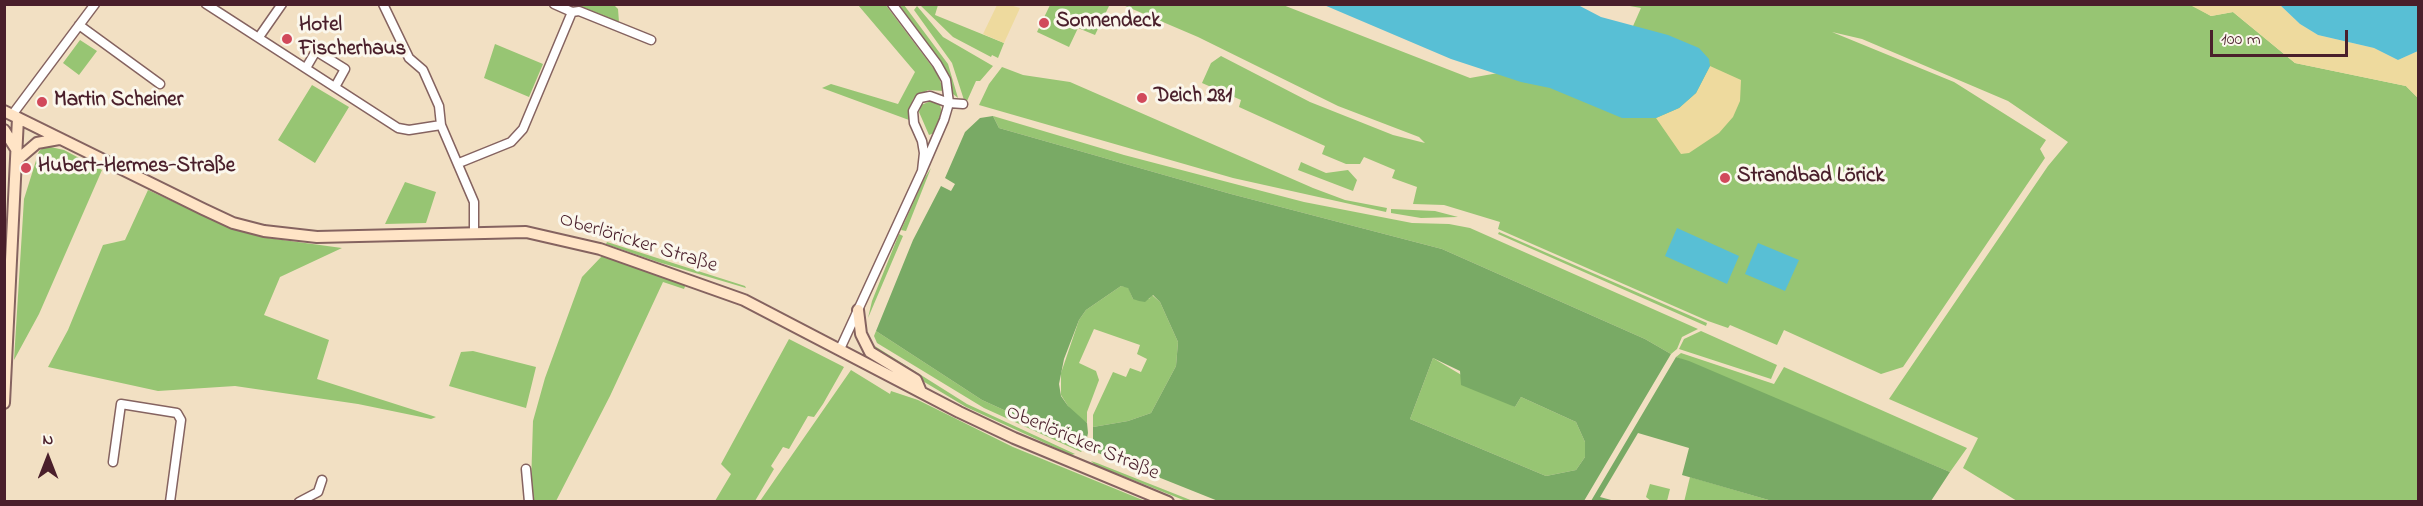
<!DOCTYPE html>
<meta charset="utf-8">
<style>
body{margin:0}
#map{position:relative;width:2423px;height:506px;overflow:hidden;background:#f2e0c3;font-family:"Indie Flower",sans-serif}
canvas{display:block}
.frame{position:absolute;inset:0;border:6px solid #4a1f2b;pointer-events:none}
.north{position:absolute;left:18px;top:428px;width:60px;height:60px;-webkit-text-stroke:4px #fbf7ec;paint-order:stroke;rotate:0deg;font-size:16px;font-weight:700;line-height:24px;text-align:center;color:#4a1f2b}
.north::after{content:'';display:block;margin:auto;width:21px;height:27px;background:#4a1f2b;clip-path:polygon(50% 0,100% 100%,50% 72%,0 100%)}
.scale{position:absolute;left:2210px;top:30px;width:138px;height:27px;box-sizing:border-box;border:3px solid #4a1f2b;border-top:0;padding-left:8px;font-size:18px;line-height:21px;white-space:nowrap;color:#4a1f2b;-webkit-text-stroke:4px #fbf7ec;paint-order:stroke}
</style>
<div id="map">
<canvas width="2423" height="506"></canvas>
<div class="frame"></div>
<div class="north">N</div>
<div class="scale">100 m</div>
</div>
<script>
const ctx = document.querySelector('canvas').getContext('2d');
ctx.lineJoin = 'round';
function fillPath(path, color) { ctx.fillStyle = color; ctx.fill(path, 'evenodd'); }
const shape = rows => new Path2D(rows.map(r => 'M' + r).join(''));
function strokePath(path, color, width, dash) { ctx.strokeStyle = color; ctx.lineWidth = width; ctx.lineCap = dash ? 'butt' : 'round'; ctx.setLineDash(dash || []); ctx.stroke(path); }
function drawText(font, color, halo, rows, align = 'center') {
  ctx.font = font + ' "Indie Flower",sans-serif'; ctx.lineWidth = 6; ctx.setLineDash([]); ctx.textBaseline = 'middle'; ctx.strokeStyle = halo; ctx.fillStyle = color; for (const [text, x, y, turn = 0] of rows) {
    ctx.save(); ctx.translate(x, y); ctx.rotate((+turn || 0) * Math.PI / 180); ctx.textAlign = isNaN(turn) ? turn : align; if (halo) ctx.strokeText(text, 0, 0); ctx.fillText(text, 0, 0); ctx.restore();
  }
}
fillPath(shape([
 [885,4,937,73,944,91,928,90,913,99,909,120,822,88,831,84,898,104,915,72,858,5],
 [1106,4,1109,6,1095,35,1078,28,1069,47,1037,32,1050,5],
 [2190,4,2211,16,2233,12,2295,63,2406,86,2418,98,2418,501,2017,501,1963,468,1978,438,1889,399,2048,166,2068,142,2008,101,1862,39,1832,32,1954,82,2046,140,2040,149,2045,158,1903,367,1881,374,1784,330,1777,345,1730,325,1728,328,1708,321,1498,229,1500,222,1444,205,1413,204,1417,187,1392,178,1395,170,1364,157,1360,164,1346,164,1322,154,1325,146,1239,107,1241,100,1202,83,1211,63,1221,56,1310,102,1393,135,1425,143,1419,137,1338,106,1198,37,1123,5,1283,5,1470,78,1622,51,1641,8,1624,5],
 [577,5,614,5,618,9,619,22],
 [899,5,904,5,948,64,958,98,953,94,944,66],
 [920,5,938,5,935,15,1004,43,998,58,992,55,991,57,953,37],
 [917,6,943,37,993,66,980,81,976,81,967,101,964,100,952,63,914,10],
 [80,40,97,51,79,75,63,63],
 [495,44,543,64,529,97,484,78],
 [1002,67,1023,75,1070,82,1313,188,1345,200,1387,208,1386,212,1233,178,979,105,989,84],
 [312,85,349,107,315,163,278,140],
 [931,101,940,105,942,112,934,133,929,135,919,112,921,105],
 [993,116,1124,155,1304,202,1412,223,1449,224,1470,228,1698,329,1682,337,1677,349,1671,354,1645,339,1442,249,1231,194,999,128],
 [46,146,64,150,102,170,39,314,14,360,24,199,39,151],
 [1301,162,1326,173,1348,170,1357,180,1353,191,1298,170],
 [931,168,906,231,901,230,924,179],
 [405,182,436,192,426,223,385,224],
 [148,190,224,225,268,238,342,248,280,277,264,315,329,340,317,379,436,417,431,419,358,404,235,386,158,391,48,367,68,330,103,245,125,240],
 [1391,209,1435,211,1458,217,1421,218,1391,213],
 [1499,232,1707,323,1706,326,1498,234],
 [899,234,903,236,868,318,872,301],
 [607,242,745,286,746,288,658,262,606,244],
 [602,256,686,284,684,289,663,282,610,396,556,501,534,502,531,485,533,421,545,378,582,277],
 [1121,286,1128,287,1133,299,1149,299,1152,295,1160,302,1178,342,1176,366,1151,413,1128,421,1093,427,1093,415,1113,372,1126,377,1130,368,1141,372,1147,359,1137,354,1140,345,1094,329,1079,363,1096,371,1099,380,1087,412,1087,423,1073,414,1061,395,1061,373,1079,320,1086,310],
 [876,331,982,400,1085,447,1081,452,984,408,877,343,874,336],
 [1701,331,1777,365,1771,379,1679,349,1684,339],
 [789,339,844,367,823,404,814,417,808,416,789,449,783,447,771,466,774,469,755,501,715,501,731,474,721,464],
 [870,343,967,404,1075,454,1071,455,966,407,881,356],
 [473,351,536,367,526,408,449,386,461,352],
 [1681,353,1774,384,1784,367,1967,448,1950,472,1676,357],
 [1433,358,1515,407,1521,397,1576,422,1585,442,1585,457,1576,470,1546,476,1410,419],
 [851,370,890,394,891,391,918,400,1013,447,1145,501,760,501],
 [1091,461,1097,463,1193,501,1186,501,1095,465],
 [1690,477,1772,501,1684,502],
 [1650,484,1670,489,1667,501,1651,501,1646,497]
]), '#97c573');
fillPath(shape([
 [993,116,999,128,1231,194,1442,249,1645,339,1671,354,1584,501,1218,501,1093,451,1093,427,1128,421,1151,413,1176,366,1178,342,1160,302,1153,295,1145,302,1139,301,1133,299,1128,288,1121,286,1086,310,1079,320,1064,359,1059,384,1061,396,1068,406,1087,423,1088,433,1085,447,982,400,876,331,913,240,941,186,951,191,955,184,945,178,965,132,980,118],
 [1433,358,1460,371,1461,385,1515,407,1521,397,1576,422,1585,442,1585,457,1576,470,1546,476,1410,419],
 [1676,357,1689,361,1950,472,1931,501,1772,501,1682,475,1689,448,1638,433,1600,497,1615,501,1591,501]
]), '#79aa65');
fillPath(shape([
 [997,5,1010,5,1020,8,1004,43,983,34],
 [2190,5,2280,5,2300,24,2318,35,2374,48,2398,60,2418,51,2418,98,2406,86,2295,63,2233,12,2211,16],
 [1710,66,1741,80,1740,101,1733,117,1719,133,1689,153,1681,154,1656,118,1679,108,1696,93]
]), '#eeda9e');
fillPath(shape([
 [1324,5,1578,5,1601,17,1668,35,1699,48,1709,59,1710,66,1696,93,1679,108,1656,118,1622,118,1550,88,1521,82,1451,59],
 [2280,5,2418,5,2418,51,2398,60,2374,48,2318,35,2300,24],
 [1677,228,1739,256,1727,284,1665,256],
 [1758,243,1799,260,1785,291,1745,274]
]), '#58bfd5');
const street = shape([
 [206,4,398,128,409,130,441,125],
 [383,4,409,58,423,70,439,106,441,125,474,202,474,232],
 [554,4,572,12,579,11,651,40],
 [892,4,937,64,946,80,949,103,963,104],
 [79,25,160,84],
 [259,37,282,4],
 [306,68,316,51,345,69,335,87],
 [12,115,95,4],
 [459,163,511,142,523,129,572,12],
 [840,349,922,171,944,120,949,103,930,96,920,98,913,111,914,123,922,141,924,153,922,171],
 [113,462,121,404,177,413,181,420,170,502],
 [526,469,529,502],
 [299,502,318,492,322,480]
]);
const secondary = shape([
 [4,111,203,209,233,223,264,231,317,237,526,232,600,249,744,300,959,412,1014,438,1168,502],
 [4,130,16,149],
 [16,161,37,143,59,139],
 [858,310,861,334,870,352,916,380,921,392],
 [4,403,18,118]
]);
strokePath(street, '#856360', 11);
strokePath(secondary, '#856360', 14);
strokePath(street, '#fff', 8);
strokePath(secondary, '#ffe4c6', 10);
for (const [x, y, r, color] of [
 [1044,23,6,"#d1495b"],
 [287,39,6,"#d1495b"],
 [1142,98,6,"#d1495b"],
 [42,102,6,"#d1495b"],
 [26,168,6,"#d1495b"],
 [1725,178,6,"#d1495b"]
]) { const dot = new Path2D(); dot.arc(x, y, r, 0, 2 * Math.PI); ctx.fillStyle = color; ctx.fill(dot); strokePath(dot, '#fbf7ec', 2); }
drawText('bold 21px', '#4a1f2b', '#fbf7ec', [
 ["Sonnendeck",1056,23],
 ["Hotel",299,27],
 ["Fischerhaus",299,51],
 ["Deich 281",1154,98],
 ["Martin Scheiner",54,102],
 ["Hubert-Hermes-Straße",38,168],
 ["Strandbad Lörick",1737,178]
], 'left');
drawText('21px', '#4a1f2b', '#fbf7ec', [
 ["Oberlöricker Straße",638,244,17],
 ["Oberlöricker Straße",1082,444,23]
]);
</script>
